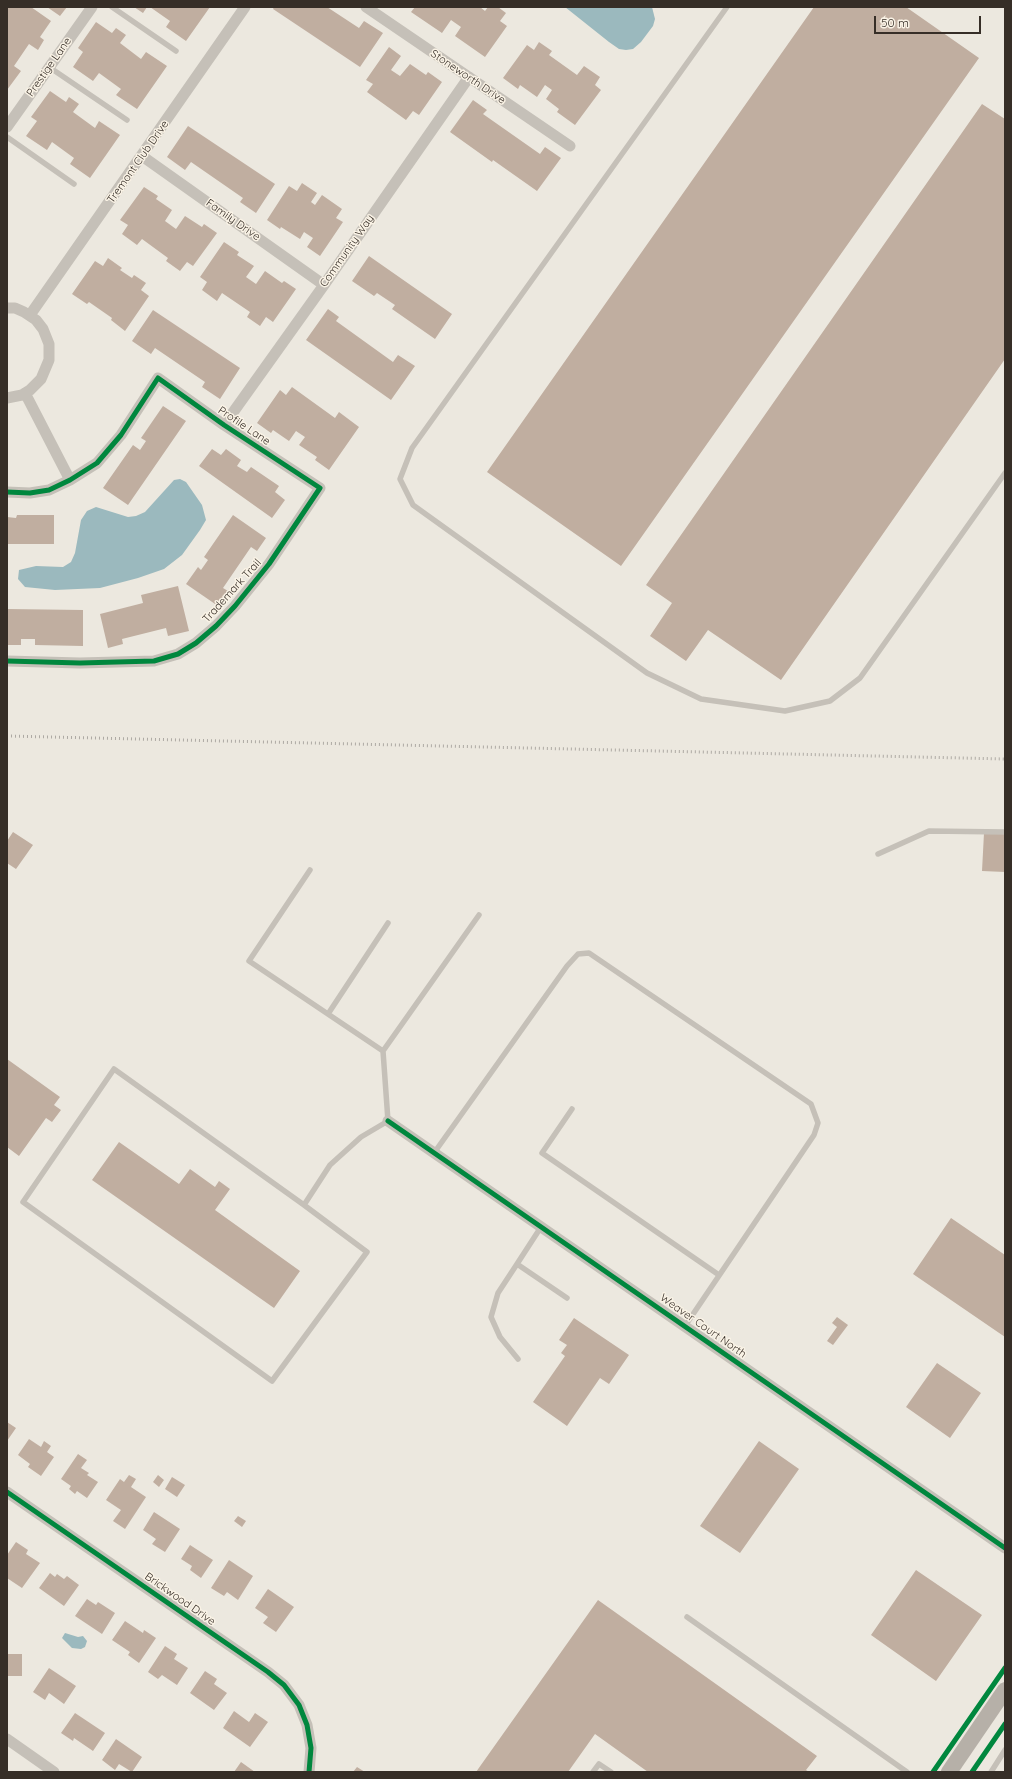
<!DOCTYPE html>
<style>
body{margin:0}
#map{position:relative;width:1012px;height:1779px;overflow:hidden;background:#ece8df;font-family:Quicksand,sans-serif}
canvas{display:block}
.frame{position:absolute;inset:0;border:8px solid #362e27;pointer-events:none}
.scale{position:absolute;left:874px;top:16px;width:107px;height:18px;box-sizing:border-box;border:2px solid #362e27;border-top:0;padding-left:5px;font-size:12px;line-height:14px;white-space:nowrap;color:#362e27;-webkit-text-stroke:3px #faf3e6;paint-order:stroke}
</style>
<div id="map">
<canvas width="1012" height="1779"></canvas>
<div class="frame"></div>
<div class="scale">50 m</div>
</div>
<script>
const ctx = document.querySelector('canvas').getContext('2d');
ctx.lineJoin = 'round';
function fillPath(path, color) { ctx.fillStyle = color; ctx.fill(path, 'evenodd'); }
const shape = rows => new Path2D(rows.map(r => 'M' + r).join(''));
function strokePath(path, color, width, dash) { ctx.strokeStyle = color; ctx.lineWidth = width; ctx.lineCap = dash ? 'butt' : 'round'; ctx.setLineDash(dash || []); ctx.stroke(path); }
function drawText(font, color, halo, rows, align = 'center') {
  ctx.font = font + ' Quicksand,sans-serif'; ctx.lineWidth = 3; ctx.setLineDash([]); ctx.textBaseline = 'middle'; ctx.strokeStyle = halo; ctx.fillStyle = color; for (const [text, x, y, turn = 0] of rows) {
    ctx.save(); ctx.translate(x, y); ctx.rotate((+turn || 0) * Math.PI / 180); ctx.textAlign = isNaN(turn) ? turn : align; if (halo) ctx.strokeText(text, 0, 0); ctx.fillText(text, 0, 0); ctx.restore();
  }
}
fillPath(shape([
 [565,7,652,7,655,19,653,26,641,42,633,49,626,50,619,49,609,42],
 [180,479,186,482,202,505,206,520,200,530,182,555,164,569,138,578,100,588,55,590,25,587,18,579,19,570,36,566,63,567,71,562,75,553,81,520,87,511,96,507,128,517,136,516,145,512,174,480],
 [65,1633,78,1637,83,1636,87,1641,85,1647,81,1649,72,1648,62,1638]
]), '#9bb9be');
fillPath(shape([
 [7,7,31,7,51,21,40,37,44,40,38,50,29,44,14,66,21,71,7,90],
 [47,7,67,7,60,16],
 [134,7,147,7,143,13],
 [150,7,210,7,186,41,166,27,170,21],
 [274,7,327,7,359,28,364,21,383,33,360,67,273,9],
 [415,7,480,7,485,11,488,7,498,7,506,13,500,21,507,26,485,57,455,36,461,27,451,20,442,33,411,12],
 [814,7,906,7,979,58,621,566,487,472],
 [96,22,112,33,116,28,126,35,120,43,141,59,146,52,167,66,137,109,116,95,121,89,99,73,93,81,73,67,83,52,78,48],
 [539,42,552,51,549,55,577,75,584,66,600,77,595,85,601,90,575,125,557,112,559,109,546,99,552,90,545,85,537,97,520,85,518,89,503,78,527,45,534,50],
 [389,47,401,56,391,70,400,76,410,64,426,75,428,72,442,82,419,115,413,111,406,120,367,92,373,84,366,80],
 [50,91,66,102,69,97,79,104,73,112,95,128,99,121,120,135,90,178,70,164,74,158,52,142,47,150,26,136,37,121,31,117],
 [473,100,487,110,483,114,540,154,545,147,561,158,537,191,493,160,492,162,450,132],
 [982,104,1005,119,1005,359,781,680,708,630,686,661,650,636,672,603,646,585],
 [188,126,275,184,256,213,240,202,243,198,191,162,185,170,167,157],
 [302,183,317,193,311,202,315,205,322,195,342,209,336,218,343,222,320,256,307,247,313,238,304,232,300,239,281,227,280,229,267,220,289,186,297,191],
 [144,187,158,196,156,199,172,210,165,221,176,229,185,216,202,227,204,224,217,233,193,266,187,262,180,271,166,261,168,258,142,239,137,245,122,234,128,225,120,220],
 [224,242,239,252,237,255,254,266,246,277,256,284,265,271,282,283,284,281,296,289,273,322,266,317,260,326,247,317,250,312,222,293,217,301,202,290,207,282,200,277],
 [369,256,452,314,435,339,392,309,395,305,377,293,374,296,352,281],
 [108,258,122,268,120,270,132,278,134,275,146,283,141,290,149,296,125,331,111,320,112,318,89,302,87,304,72,294,95,261,103,266],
 [328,309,339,317,336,321,393,362,398,355,415,366,391,400,306,340],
 [153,310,240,368,220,399,202,387,205,382,155,348,151,354,132,341],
 [292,387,335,418,339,412,359,427,329,470,315,460,317,457,299,445,305,437,296,431,289,441,273,430,271,433,257,423,280,390,286,395],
 [163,406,186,421,128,505,103,488,133,445,140,450,146,441,141,438],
 [212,449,221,455,226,449,241,460,237,466,247,472,251,467,279,486,275,492,285,500,272,518,199,466],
 [17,515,54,515,54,544,7,544,7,517,16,518],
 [233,515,266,538,257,551,251,547,223,588,228,591,218,606,186,584,198,567,201,570,208,560,204,557],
 [178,586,189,631,168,636,166,628,122,639,123,644,108,648,100,614,143,603,141,595],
 [7,609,83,610,83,646,35,645,35,639,21,639,21,645,7,645],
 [13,832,33,845,16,869,7,863,7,841],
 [984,833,1005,834,1005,872,982,871],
 [7,1059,60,1097,54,1105,61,1110,52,1122,46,1118,19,1156,7,1147],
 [119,1142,179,1184,190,1169,215,1187,219,1181,230,1189,215,1210,300,1271,274,1308,92,1180],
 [951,1218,1005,1255,1005,1337,913,1274],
 [837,1317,848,1325,833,1345,827,1341,837,1327,832,1323],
 [574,1318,629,1355,609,1384,600,1378,567,1426,533,1402,565,1356,561,1353,567,1345,559,1340],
 [937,1363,981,1393,950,1438,906,1407],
 [7,1422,16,1428,7,1441],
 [29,1439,41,1447,44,1441,51,1446,47,1452,54,1457,41,1476,28,1467,30,1464,18,1455],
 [759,1441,799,1469,740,1553,700,1526],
 [78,1454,87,1460,81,1468,89,1473,87,1475,98,1482,87,1498,77,1491,75,1494,69,1489,71,1486,61,1479],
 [129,1475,136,1479,131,1487,146,1497,125,1529,113,1521,121,1510,106,1500,120,1479,124,1482],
 [158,1475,164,1480,159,1487,153,1482],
 [172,1477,185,1485,177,1497,165,1489],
 [154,1512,180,1529,165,1552,152,1544,156,1539,143,1530],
 [238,1516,246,1521,242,1527,234,1521],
 [16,1542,28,1550,26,1554,40,1563,22,1588,7,1578,7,1555],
 [190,1545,213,1560,201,1578,190,1570,192,1566,181,1559],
 [229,1560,253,1576,238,1600,227,1592,224,1596,211,1588],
 [916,1570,982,1615,936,1681,871,1635],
 [50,1573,55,1577,57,1574,64,1579,67,1576,79,1585,64,1606,39,1588],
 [268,1589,294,1607,276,1632,263,1623,268,1617,255,1608],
 [87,1599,96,1605,98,1602,115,1613,102,1634,75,1616],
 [598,1600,817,1756,806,1770,809,1772,648,1772,595,1734,568,1772,476,1772],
 [125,1621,143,1633,144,1630,156,1638,139,1663,128,1655,130,1652,112,1640],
 [165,1646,177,1654,174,1659,188,1668,177,1685,162,1675,158,1679,148,1672],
 [7,1654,22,1654,22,1676,7,1676],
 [49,1668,76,1686,64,1704,49,1693,45,1700,33,1692],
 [205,1671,217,1679,214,1684,227,1693,214,1710,190,1693],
 [234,1711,249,1722,255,1713,268,1722,250,1747,223,1728],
 [75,1713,105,1733,93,1751,74,1738,73,1741,61,1733],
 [116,1739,142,1757,132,1772,119,1764,115,1770,102,1760],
 [241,1762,255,1772,234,1772],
 [357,1767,365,1772,353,1772]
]), '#c0aea0');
strokePath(shape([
 [112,7,176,51],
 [727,7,412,448,400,479,413,505,647,673,701,699,785,711,830,701,860,678,1005,473],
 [49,67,127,120],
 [7,137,74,184],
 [878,854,929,831,1005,832],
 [310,870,249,961,383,1051],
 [328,1014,388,923],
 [572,1109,542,1153,719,1275],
 [434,1153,567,966,578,954,589,953,811,1104,818,1123,814,1135,685,1326],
 [304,1205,367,1252,272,1381,23,1202,114,1069,304,1205,330,1165,361,1137,388,1121,383,1051,479,915],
 [541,1227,517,1264,567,1298],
 [517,1264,498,1293,491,1317,500,1337,518,1359],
 [687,1617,907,1772],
 [593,1772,599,1764,611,1772],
 [991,1772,1005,1750]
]), '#c5c0b8', 5.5);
strokePath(shape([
 [366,7,570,146],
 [7,127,92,7],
 [142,156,324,285],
 [7,308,15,308,24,312,36,320,43,329,49,344,49,360,41,379,30,390,22,395,7,398],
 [30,315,245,7],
 [25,393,70,480],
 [224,425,324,285,469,77],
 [7,492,30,493,49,490,70,480,97,463,121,435,158,378,224,425,320,488,269,564,235,606,216,626,196,643,178,654,154,661,80,663,7,661],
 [388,1121,1005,1548],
 [7,1492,268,1672,284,1685,299,1705,307,1725,311,1748,309,1772],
 [7,1739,54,1772]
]), '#c5c0b8', 11);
strokePath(shape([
 [949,1772,1005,1690]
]), '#b6b0a8', 16);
strokePath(shape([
 [7,736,1005,759]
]), '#ada9a3', 3, [1, 3]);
strokePath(shape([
 [7,492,30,493,49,490,70,480,97,463,121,435,158,378,224,425,320,488,269,564,235,606,216,626,196,643,178,654,154,661,80,663,7,661],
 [388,1121,1005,1548],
 [7,1492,268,1672,284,1685,299,1705,307,1725,311,1748,309,1772],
 [933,1772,1005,1668],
 [972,1772,1005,1724]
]), '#00873e', 5);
drawText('11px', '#362e27', '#faf3e6', [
 ["Prestige Lane",49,67,-55],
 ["Stoneworth Drive",468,77,34],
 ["Tremont Club Drive",138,162,-55],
 ["Family Drive",233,220,35],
 ["Community Way",347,251,-55],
 ["Profile Lane",244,426,34],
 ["Trademark Trail",232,591,-48],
 ["Weaver Court North",703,1326,35],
 ["Brickwood Drive",180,1599,35]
]);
</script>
